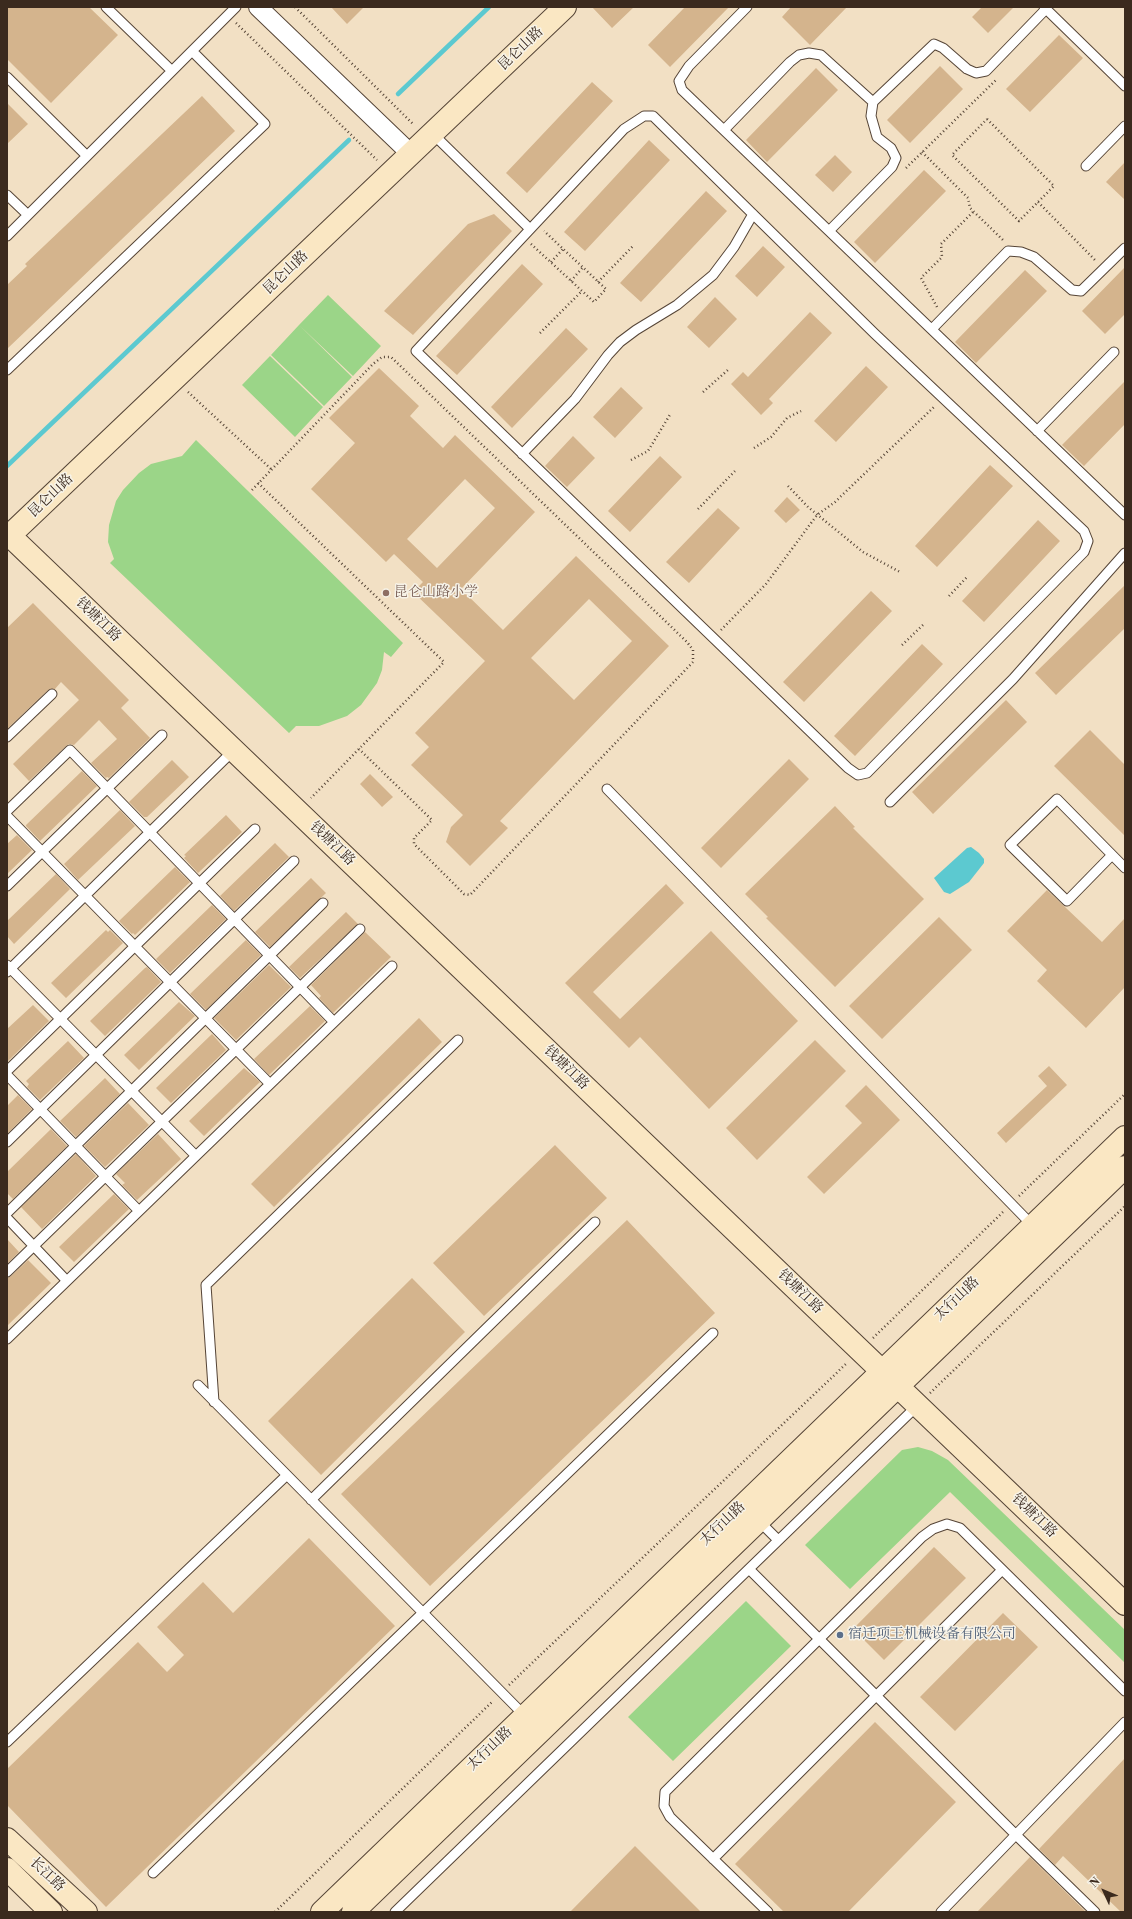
<!DOCTYPE html>
<meta charset="utf-8">
<style>
body{margin:0}
#map{position:relative;width:1132px;height:1919px;overflow:hidden;background:#f2e0c4;font-family:"Libre Bodoni",serif}
canvas{display:block}
.frame{position:absolute;inset:0;border:8px solid #3b2a1e;pointer-events:none}
.north{position:absolute;left:1084px;top:1871px;width:40px;height:40px;-webkit-text-stroke:3px #f7f3e8;paint-order:stroke;rotate:314deg;font-size:11px;font-weight:700;line-height:16px;text-align:center;color:#3b2a1e}
.north::after{content:'';display:block;margin:auto;width:14px;height:18px;background:#3b2a1e;clip-path:polygon(50% 0,100% 100%,50% 72%,0 100%)}
</style>
<div id="map">
<canvas width="1132" height="1919"></canvas>
<div class="frame"></div>
<div class="north">N</div>
</div>
<script>
const ctx = document.querySelector('canvas').getContext('2d');
ctx.lineJoin = 'round';
function fillPath(path, color) { ctx.fillStyle = color; ctx.fill(path, 'evenodd'); }
const shape = rows => new Path2D(rows.map(r => 'M' + r).join(''));
function strokePath(path, color, width, dash) { ctx.strokeStyle = color; ctx.lineWidth = width; ctx.lineCap = dash ? 'butt' : 'round'; ctx.setLineDash(dash || []); ctx.stroke(path); }
function drawText(font, color, halo, rows, align = 'center') {
  ctx.font = font + ' "Libre Bodoni","Noto Serif SC",serif'; ctx.lineWidth = 3; ctx.setLineDash([]); ctx.textBaseline = 'middle'; ctx.strokeStyle = halo; ctx.fillStyle = color; for (const [text, x, y, turn = 0] of rows) {
    ctx.save(); ctx.translate(x, y); ctx.rotate((+turn || 0) * Math.PI / 180); ctx.textAlign = isNaN(turn) ? turn : align; if (halo) ctx.strokeText(text, 0, 0); ctx.fillText(text, 0, 0); ctx.restore();
  }
}
fillPath(shape([
 [328,295,381,346,353,376,299,325],
 [299,325,352,377,324,406,271,355],
 [270,356,323,407,295,437,242,385],
 [196,440,403,643,391,657,384,652,382,670,377,683,361,705,347,716,319,726,296,726,289,733,110,563,114,559,108,542,109,525,116,501,123,490,139,473,151,464,182,456],
 [918,1447,932,1451,948,1460,1125,1630,1125,1663,950,1492,850,1589,805,1545,902,1450],
 [746,1601,791,1646,673,1761,628,1717]
]), '#9bd588');
fillPath(shape([
 [971,847,979,853,984,859,984,863,969,882,950,894,944,892,934,878,967,848]
]), '#5cc9d0');
strokePath(shape([
 [398,94,489,7],
 [7,466,349,140]
]), '#5cc9d0', 4.5);
fillPath(shape([
 [7,7,89,7,118,35,51,103,7,59],
 [331,7,364,7,347,24],
 [592,7,634,7,612,28],
 [685,7,729,7,670,67,648,45],
 [791,7,847,7,810,45,782,17],
 [982,7,1014,7,988,33,972,17],
 [1059,35,1083,58,1030,112,1006,89],
 [940,66,963,89,910,143,887,120],
 [816,68,838,90,767,162,746,140],
 [592,82,613,101,527,193,506,173],
 [202,96,235,131,7,349,7,285,27,266,25,264],
 [7,103,28,124,7,144],
 [649,140,670,160,585,251,564,232],
 [835,155,852,172,833,192,815,175],
 [1125,162,1125,200,1106,182],
 [924,170,946,191,875,263,854,242],
 [706,191,727,211,641,302,620,283],
 [494,214,512,231,413,335,384,311,468,224],
 [763,246,785,267,757,297,735,276],
 [522,264,543,284,457,375,436,356],
 [1125,267,1125,314,1105,334,1082,311],
 [1025,270,1047,291,976,363,955,342],
 [715,297,737,319,709,348,687,327],
 [810,312,832,333,769,399,773,403,761,415,731,384,743,372,748,377],
 [566,328,588,349,512,428,491,407],
 [866,366,888,387,836,442,814,421],
 [379,368,419,406,410,416,443,448,455,435,535,512,461,589,503,630,576,556,669,646,500,821,508,828,470,866,446,842,451,827,463,815,411,765,429,747,415,733,485,661,413,592,423,582,394,554,386,562,311,489,355,443,329,418],
 [465,479,495,508,437,568,407,539],
 [589,599,632,641,574,700,531,658],
 [1125,381,1125,424,1084,466,1062,445],
 [621,387,643,408,615,438,593,417],
 [573,436,595,458,567,487,545,466],
 [660,456,682,477,630,532,608,511],
 [990,465,1013,486,937,567,915,546],
 [787,497,800,510,786,523,774,511],
 [718,508,740,528,689,583,666,562],
 [1038,520,1060,541,984,622,962,601],
 [1125,585,1125,628,1056,695,1035,673],
 [871,591,892,611,804,702,783,682],
 [33,603,129,700,121,708,150,738,109,778,107,777,106,778,91,763,117,739,99,720,74,745,69,744,66,746,29,781,13,764,79,700,61,682,55,689,48,690,7,729,7,628],
 [922,644,943,664,855,756,834,736],
 [1006,700,1027,722,933,814,912,792],
 [1090,730,1125,765,1125,836,1054,766],
 [789,759,809,779,721,868,701,848],
 [172,760,189,777,147,817,144,817,129,802],
 [82,771,97,786,40,841,26,826,26,825],
 [370,774,393,797,382,807,360,784],
 [835,806,855,827,853,828,924,899,835,987,766,918,768,917,745,894],
 [120,810,135,826,78,880,64,864],
 [226,815,242,832,198,873,184,858,186,856,184,855],
 [17,835,32,850,7,874,7,844],
 [275,843,289,857,234,911,220,896],
 [175,867,190,882,135,935,133,933,132,934,119,921],
 [56,874,70,889,69,890,14,944,7,936,7,921],
 [311,878,326,893,270,947,255,932],
 [666,884,684,903,593,992,620,1019,711,931,798,1021,709,1109,640,1037,629,1048,565,983],
 [1047,890,1102,942,1125,918,1125,987,1086,1028,1037,981,1047,970,1007,931],
 [212,905,226,919,170,973,156,959],
 [346,912,358,924,300,978,289,967],
 [939,917,972,950,882,1039,849,1006],
 [106,930,108,932,110,930,123,943,66,998,51,983],
 [365,932,391,957,333,1013,319,998,321,996,311,985],
 [246,940,261,955,206,1010,190,994],
 [269,965,291,987,236,1040,214,1018],
 [147,967,161,982,105,1036,90,1021,145,968],
 [179,1002,195,1016,139,1070,124,1055],
 [33,1005,49,1021,7,1062,7,1029],
 [310,1006,325,1021,269,1075,254,1059],
 [419,1018,442,1042,274,1207,251,1184],
 [212,1034,226,1050,171,1103,156,1088],
 [815,1040,846,1071,757,1160,726,1128],
 [68,1041,84,1058,40,1100,27,1087,29,1084,26,1081],
 [1049,1066,1067,1085,1006,1143,997,1133,1047,1086,1038,1076],
 [244,1068,260,1082,204,1136,189,1121],
 [105,1078,120,1094,76,1137,60,1121],
 [866,1085,900,1120,824,1194,807,1177,862,1123,845,1106],
 [18,1095,32,1109,7,1134,7,1106],
 [128,1103,149,1125,105,1167,84,1146],
 [51,1129,67,1146,13,1199,7,1193,7,1172],
 [158,1134,181,1159,137,1200,122,1185,125,1183,116,1174],
 [555,1145,607,1198,484,1316,433,1263],
 [76,1154,96,1176,42,1229,21,1207],
 [114,1194,129,1209,74,1262,59,1247],
 [627,1220,715,1313,430,1586,341,1494],
 [7,1239,19,1252,7,1264],
 [28,1260,51,1283,7,1326,7,1278,11,1276],
 [412,1278,465,1332,321,1475,268,1421],
 [309,1538,395,1626,106,1907,7,1805,7,1769,138,1642,167,1672,184,1655,157,1627,203,1582,233,1613],
 [934,1547,966,1578,884,1660,853,1629],
 [1003,1613,1038,1647,955,1731,920,1697],
 [875,1722,956,1802,848,1912,784,1912,735,1864],
 [1125,1758,1125,1912,1121,1912,1063,1856,1055,1865,1039,1849],
 [635,1846,701,1912,570,1912],
 [1030,1857,1086,1912,977,1912]
]), '#d4b48d');
const lane = shape([
 [106,7,172,71],
 [747,7,689,66,679,81,682,90,1125,515],
 [1044,7,1125,86],
 [7,77,87,156],
 [644,116,653,116,875,334,1084,531,1088,541,1084,552,867,773,858,775,848,768,416,351,624,129,644,116],
 [724,130,790,62,799,55,809,53,821,55,873,102],
 [433,134,530,229],
 [1086,166,1125,126],
 [7,195,28,215],
 [829,231,892,167,896,158,891,148,877,137,871,116,873,102,934,44,943,48,967,69,976,73,986,71,1046,9],
 [7,236,236,7],
 [932,329,1008,251,1021,252,1034,257,1072,290,1081,291,1125,248],
 [7,370,265,124,192,51],
 [1037,431,1114,352],
 [522,454,575,399,608,355,620,342,636,330,677,305,713,275,734,247,753,214],
 [7,737,52,694],
 [607,789,1033,1226],
 [890,802,1013,679,1125,553],
 [7,811,70,750,334,1022],
 [7,816,270,1084],
 [1112,855,1067,901,1010,845,1057,799,1125,868],
 [7,886,162,735],
 [7,965,196,1156],
 [7,972,234,750],
 [7,1071,255,829],
 [7,1075,139,1211],
 [7,1142,294,861],
 [7,1213,323,903],
 [7,1218,67,1281],
 [7,1272,360,929],
 [7,1339,392,966],
 [198,1385,525,1716],
 [214,1402,206,1285,458,1040],
 [311,1500,595,1222],
 [758,1520,778,1540],
 [749,1569,1016,1835,1095,1912],
 [7,1742,287,1475],
 [713,1859,1002,1570],
 [153,1873,713,1333],
 [395,1912,918,1405],
 [768,1912,670,1817,664,1806,665,1792,922,1537,933,1529,947,1524,960,1528,1125,1691],
 [941,1912,1125,1722]
]);
const street = shape([
 [258,7,411,154]
]);
const secondary = shape([
 [7,533,1125,1604],
 [7,538,565,7],
 [7,1839,86,1912],
 [7,1869,51,1912],
 [322,1912,1125,1137],
 [353,1912,1125,1167]
]);
strokePath(lane, '#564537', 11);
strokePath(street, '#564537', 20);
strokePath(secondary, '#564537', 24);
strokePath(shape([
 [295,7,414,125],
 [236,23,377,160],
 [987,119,1054,186,1019,221,952,155,987,119],
 [922,152,968,198,970,208,1003,240],
 [906,168,997,79],
 [1038,202,1095,260],
 [531,244,594,302,606,289,544,231],
 [551,262,563,249],
 [571,281,583,267],
 [598,282,634,245],
 [937,307,921,278,942,257,941,244,974,211],
 [540,333,582,291],
 [188,392,271,469],
 [703,392,729,369],
 [754,448,771,437,787,418,801,411],
 [631,460,648,451,671,413],
 [258,483,444,662,311,798],
 [788,486,808,507,863,552,900,572],
 [252,490,373,364,382,357,391,357,687,642,693,650,693,662,470,895,464,894,414,844,414,838,432,820,359,749],
 [698,509,735,471],
 [949,596,968,576],
 [721,630,766,584,817,515,835,502,935,406],
 [902,645,923,625],
 [1019,1196,1125,1094],
 [873,1338,1004,1211],
 [930,1393,1125,1206],
 [509,1685,847,1363],
 [275,1912,493,1701]
]), '#564537', 2.5, [1, 3]);
strokePath(lane, '#fff', 9);
strokePath(street, '#fff', 18);
strokePath(secondary, '#fae7c3', 22);
for (const [x, y, r, color] of [
 [386,593,4,"#8d6e63"],
 [840,1635,4,"#5c6f8a"]
]) { const dot = new Path2D(); dot.arc(x, y, r, 0, 2 * Math.PI); ctx.fillStyle = color; ctx.fill(dot); strokePath(dot, '#f7f3e8', 1.5); }
drawText('14px', '#3b2a1e', '#f7f3e8', [
 ["昆仑山路",521,49,-44],
 ["昆仑山路",286,273,-44],
 ["昆仑山路",51,496,-44],
 ["钱塘江路",98,620,44],
 ["钱塘江路",332,844,44],
 ["钱塘江路",566,1068,44],
 ["钱塘江路",800,1292,44],
 ["太行山路",957,1299,-44],
 ["钱塘江路",1034,1516,44],
 ["太行山路",723,1524,-44],
 ["太行山路",490,1749,-44],
 ["长江路",47,1875,43]
]);
drawText('14px', '#785e54', '#f7f3e8', [
 ["昆仑山路小学",394,593]
], 'left');
drawText('14px', '#4e5e75', '#f7f3e8', [
 ["宿迁项王机械设备有限公司",848,1635]
], 'left');
</script>
